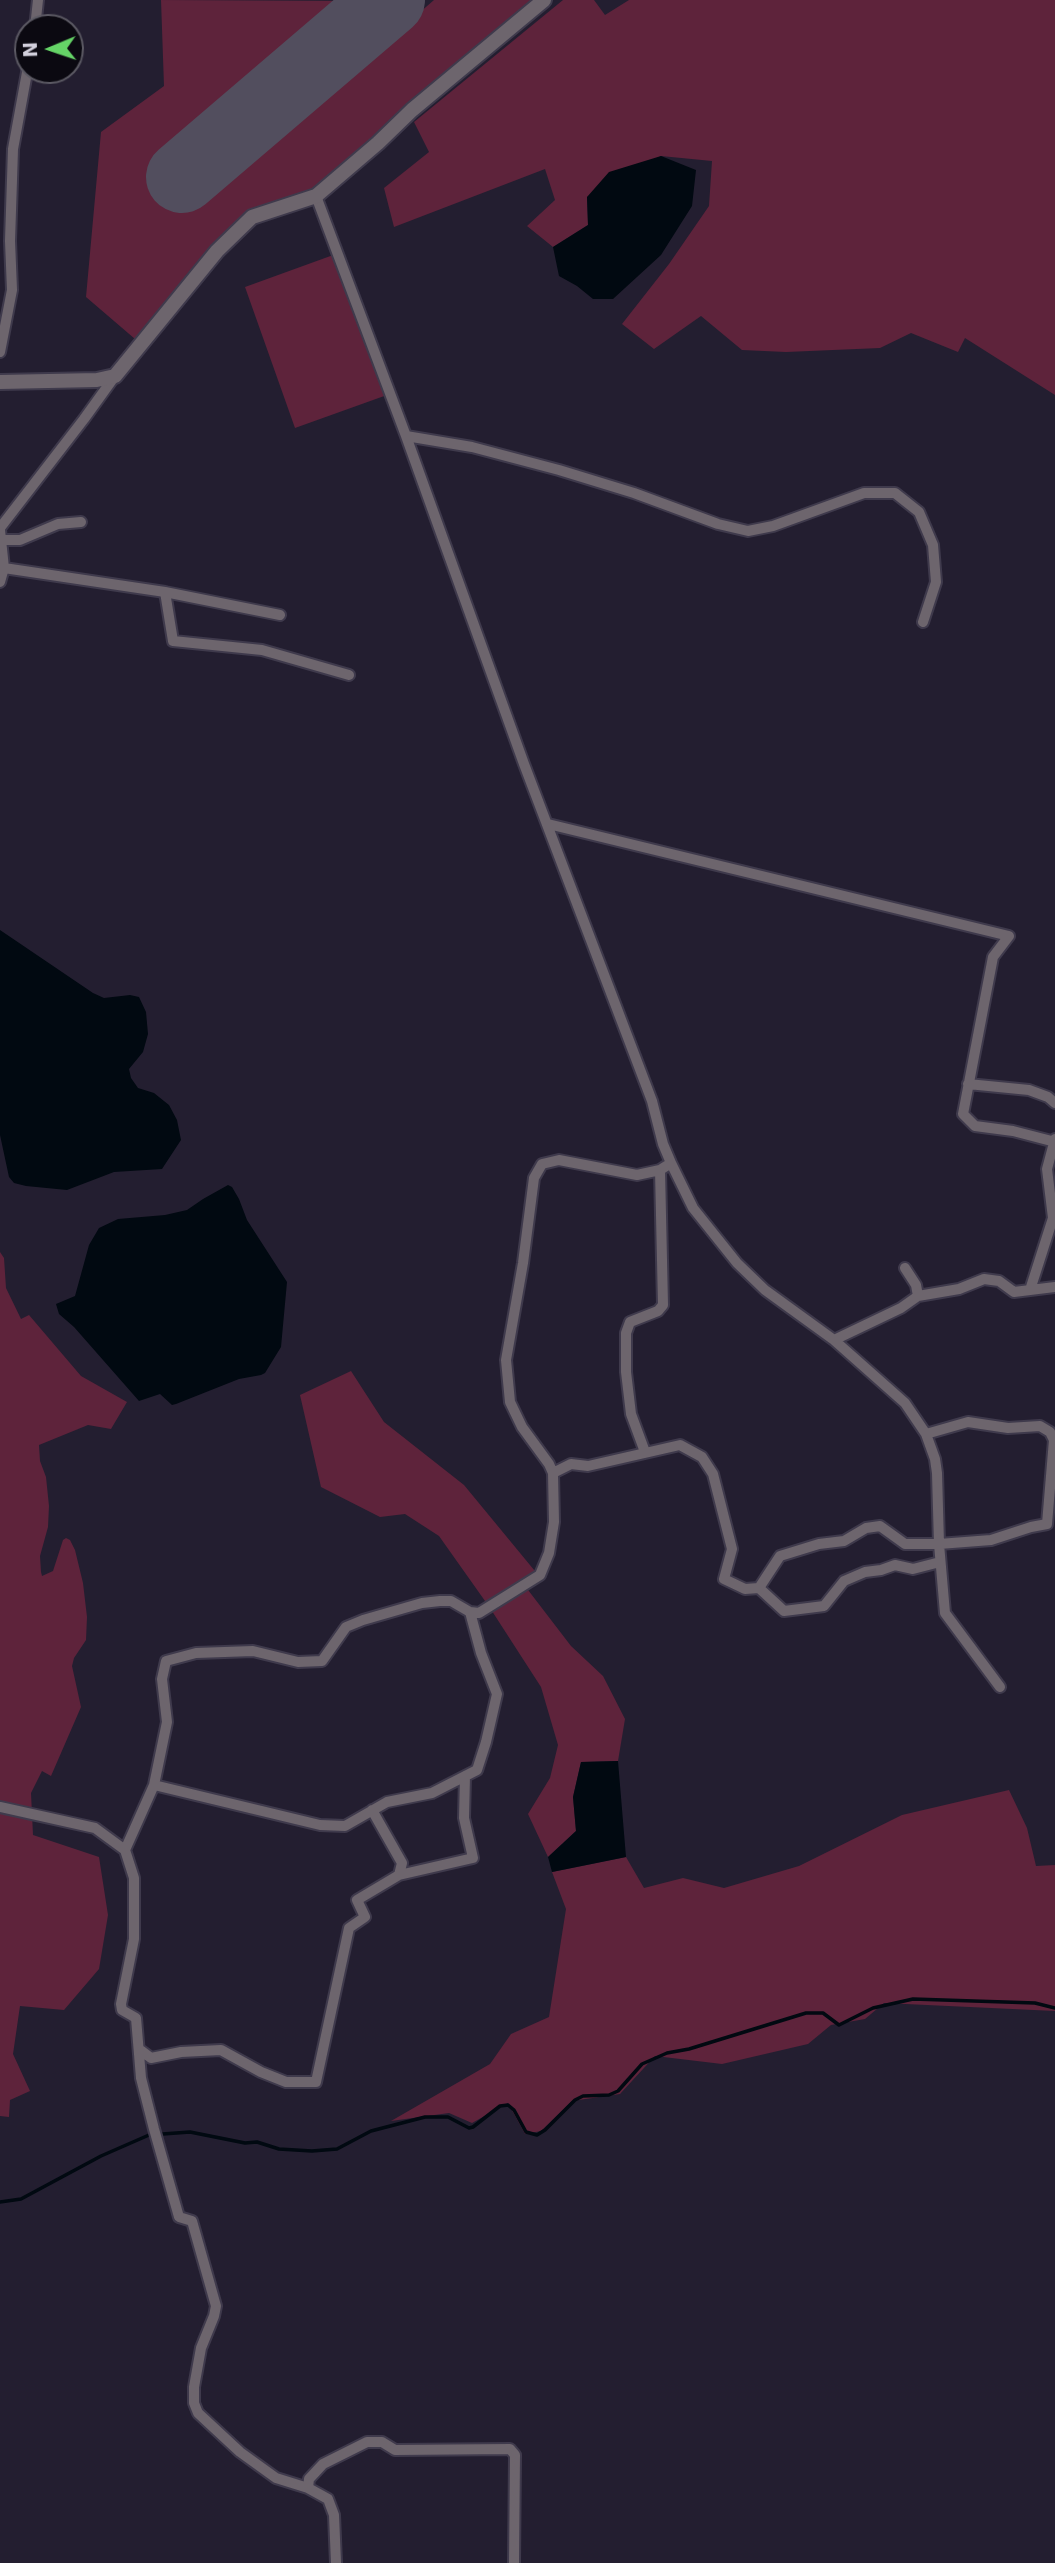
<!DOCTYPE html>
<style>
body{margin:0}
#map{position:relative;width:1055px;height:2563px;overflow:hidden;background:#231e30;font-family:"DejaVu Sans",sans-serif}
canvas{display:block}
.north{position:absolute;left:14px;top:14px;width:70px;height:70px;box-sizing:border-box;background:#0b0911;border:2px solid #5b5963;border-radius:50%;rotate:268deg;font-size:19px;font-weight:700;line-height:28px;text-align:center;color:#d3d0dd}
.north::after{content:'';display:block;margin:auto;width:24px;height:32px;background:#65d467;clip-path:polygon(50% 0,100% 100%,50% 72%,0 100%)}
</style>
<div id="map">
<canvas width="1055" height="2563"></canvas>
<div class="north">N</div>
</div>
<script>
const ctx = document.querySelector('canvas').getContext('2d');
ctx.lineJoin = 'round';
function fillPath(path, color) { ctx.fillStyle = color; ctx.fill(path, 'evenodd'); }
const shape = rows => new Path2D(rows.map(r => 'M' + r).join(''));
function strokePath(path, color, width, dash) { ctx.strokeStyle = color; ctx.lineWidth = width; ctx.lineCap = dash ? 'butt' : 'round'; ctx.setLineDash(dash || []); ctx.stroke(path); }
fillPath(shape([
 [161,0,369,1,224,126,208,120,165,156,201,199,243,163,241,146,386,21,396,33,434,0,532,0,405,105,321,195,242,223,142,345,86,297,101,132,164,86],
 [563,0,594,0,605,15,629,0,1055,0,1055,395,965,338,958,352,911,333,880,348,786,352,742,350,701,316,654,349,622,324,669,264,709,206,712,161,661,156,587,197,588,225,553,247,527,226,555,200,545,169,394,227,384,188,429,152,414,122],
 [336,254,387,395,295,428,245,287],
 [0,1252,4,1258,6,1288,21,1319,29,1315,81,1376,127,1402,111,1429,88,1425,39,1445,40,1461,46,1477,49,1506,48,1527,40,1556,41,1572,42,1576,53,1571,63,1540,66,1538,70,1540,75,1550,83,1583,87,1617,86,1640,74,1658,72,1666,81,1707,51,1776,42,1771,31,1793,33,1835,99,1857,108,1915,99,1969,64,2010,20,2006,13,2054,30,2091,10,2100,9,2117,0,2116],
 [351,1371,384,1422,464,1485,539,1576,525,1586,571,1646,603,1676,625,1719,618,1761,581,1762,573,1797,576,1831,548,1857,528,1814,550,1778,558,1745,541,1687,490,1608,439,1536,405,1514,380,1517,321,1487,300,1395],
 [1009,1790,1027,1828,1036,1866,1055,1865,1055,2011,884,2003,865,2019,831,2025,808,2044,722,2064,655,2056,620,2094,572,2101,541,2131,525,2134,508,2103,472,2123,449,2113,391,2121,490,2064,511,2034,549,2017,566,1909,552,1872,626,1857,644,1888,683,1878,724,1888,799,1866,902,1815]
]), '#5e233b');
fillPath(shape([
 [661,156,696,170,692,206,661,255,613,299,593,299,577,286,559,276,553,247,588,225,587,197,609,172],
 [0,930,93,993,104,998,130,995,139,997,146,1012,148,1034,143,1052,129,1069,131,1078,138,1088,154,1093,169,1105,177,1120,181,1140,162,1169,114,1172,67,1190,26,1186,14,1183,9,1177,0,1135],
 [228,1185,232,1187,239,1199,247,1220,287,1282,281,1347,265,1373,261,1375,239,1379,176,1404,172,1405,160,1394,139,1401,74,1327,59,1314,56,1304,75,1296,89,1245,99,1228,118,1219,165,1215,187,1210,203,1199],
 [618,1761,626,1857,552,1872,548,1857,576,1831,573,1797,581,1762]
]), '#010911');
strokePath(shape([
 [0,2202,21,2199,101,2156,149,2135,190,2132,245,2143,257,2142,279,2149,312,2151,337,2149,371,2131,425,2117,448,2117,469,2128,473,2127,500,2106,508,2105,514,2110,526,2132,537,2135,545,2130,575,2100,583,2096,609,2095,618,2091,642,2064,667,2053,689,2049,806,2013,823,2013,839,2025,873,2008,913,1999,1035,2003,1055,2008]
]), '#010911', 3.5);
strokePath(shape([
 [182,177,389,0]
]), '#524e5e', 72);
const minor = shape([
 [35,28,38,0],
 [316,196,406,436,524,764,652,1101,663,1144,671,1163,693,1208,737,1263,765,1290,834,1340,905,1403,926,1434,935,1459,937,1473,939,1544,945,1613,1000,1687],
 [0,352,12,290,10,241,13,149,28,67],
 [406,436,472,447,559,470,634,493,718,524,748,531,773,526,864,493,895,493,919,512,933,545,936,582,923,622],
 [0,528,84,419,115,376],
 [0,530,4,568,165,592,280,615],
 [2,540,20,540,58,524,81,522],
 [0,582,4,568],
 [165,592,173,641,262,650,349,675],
 [548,824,1009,936,993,957,963,1114,975,1126,1013,1131,1055,1142],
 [968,1084,1029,1090,1048,1097,1055,1103],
 [1030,1290,1053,1218,1047,1169,1055,1139],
 [918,1296,959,1289,984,1279,999,1281,1014,1292,1055,1287],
 [834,1340,901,1308,918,1296,916,1285,905,1268],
 [645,1452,631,1414,626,1372,626,1333,630,1322,658,1311,663,1305,660,1170],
 [553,1473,571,1464,588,1466,680,1445,702,1457,713,1474,732,1549,724,1579,745,1589,759,1588,780,1556,819,1544,844,1541,866,1528,880,1526,905,1544,939,1544,991,1540,1031,1527,1047,1524,1054,1440,1050,1432,1040,1426,1008,1428,968,1422,926,1434],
 [759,1588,784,1611,824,1606,844,1581,865,1572,881,1570,895,1565,913,1569,940,1562],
 [154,1785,320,1825,345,1826,387,1802,432,1793,477,1770,486,1742,497,1694,481,1653,470,1612],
 [0,1807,95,1828,125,1850,134,1878,134,1939,121,2004,122,2010,136,2018,141,2078,154,2129,179,2217,192,2221,216,2306,214,2316,201,2348,194,2387,194,2403,198,2413,240,2452,276,2478,308,2488,328,2499,334,2515,336,2563],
 [125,1850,154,1785,167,1722,162,1679,166,1661,196,1653,253,1651,298,1662,322,1661,346,1627,363,1620,422,1603,440,1601,451,1601,470,1612,479,1613,540,1575,549,1553,554,1522,553,1473,549,1464,522,1427,510,1402,506,1360,523,1263,534,1178,542,1164,559,1160,637,1175,660,1170,671,1163],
 [399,1875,473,1858,464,1818,465,1776],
 [139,2049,151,2058,181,2052,221,2050,261,2072,286,2082,316,2082,349,1928,365,1917,357,1900,399,1875,402,1863,372,1810],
 [308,2488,309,2479,323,2464,367,2442,382,2442,395,2450,510,2449,515,2455,514,2563]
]);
const tertiary = shape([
 [0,382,97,380,115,376,217,251,252,217,316,196,378,143,412,110,544,0]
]);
strokePath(minor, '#3f3a4c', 14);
strokePath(tertiary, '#3f3a4c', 18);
strokePath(minor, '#6d656d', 10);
strokePath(tertiary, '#6d656d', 14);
</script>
